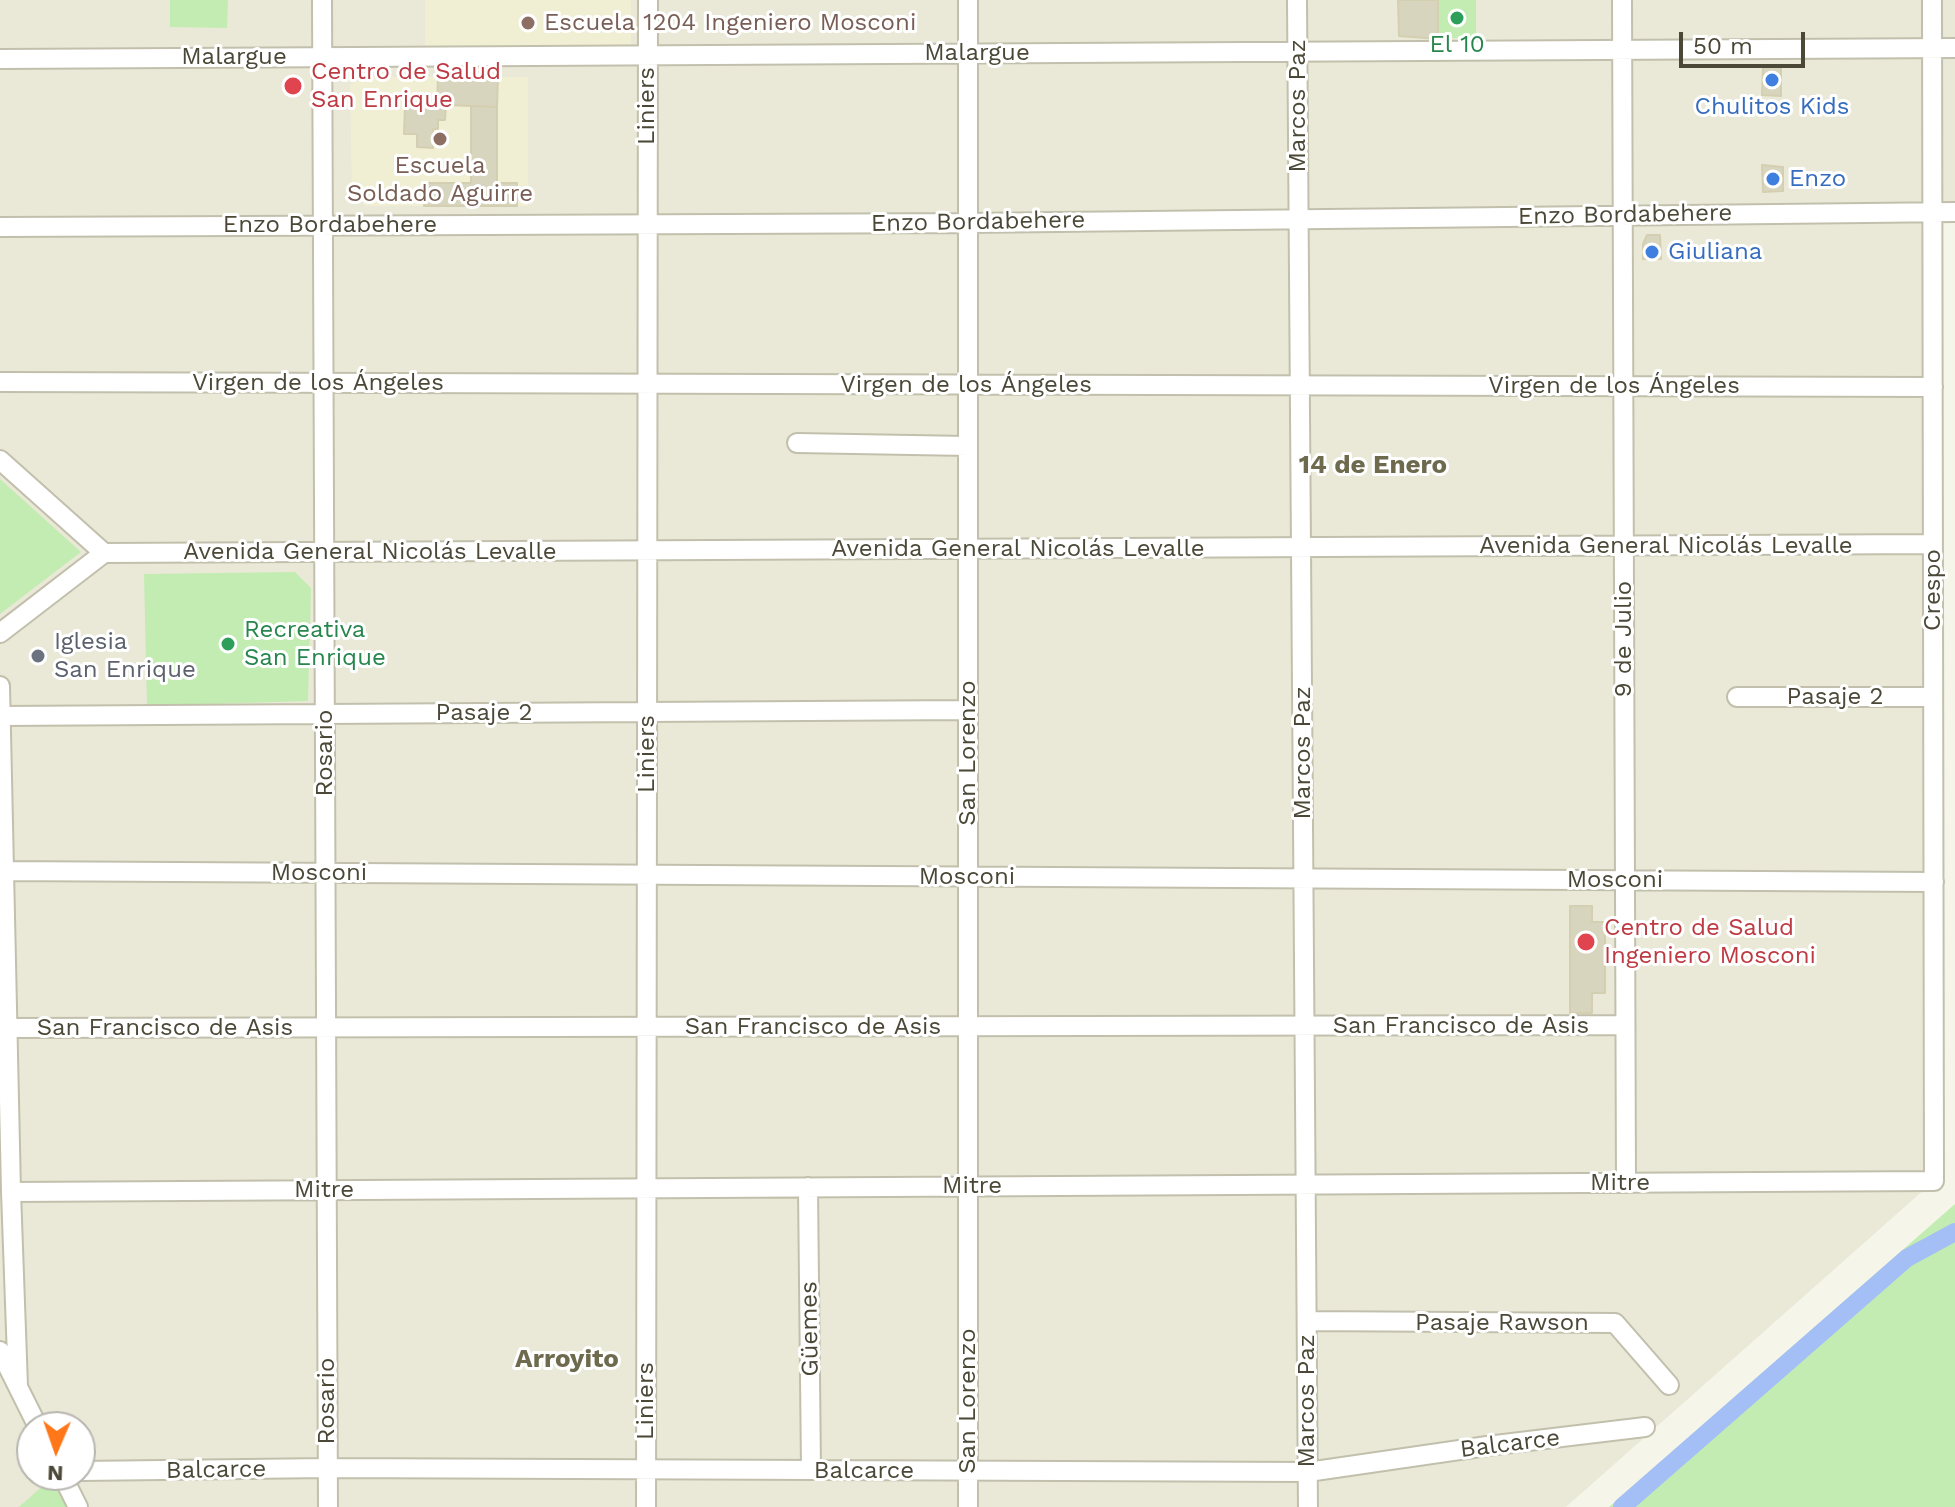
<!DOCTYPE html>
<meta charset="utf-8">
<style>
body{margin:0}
#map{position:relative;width:1955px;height:1507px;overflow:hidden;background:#f6f5ea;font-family:"Work Sans",sans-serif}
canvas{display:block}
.north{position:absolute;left:16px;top:1411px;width:80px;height:80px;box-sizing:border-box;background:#fff;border:2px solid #b7b6af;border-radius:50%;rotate:182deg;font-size:22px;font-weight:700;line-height:32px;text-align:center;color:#4b4837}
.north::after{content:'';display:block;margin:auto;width:28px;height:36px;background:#ff7718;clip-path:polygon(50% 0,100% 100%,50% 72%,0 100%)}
.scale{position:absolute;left:1679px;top:32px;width:126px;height:36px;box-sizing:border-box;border:4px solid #4b4837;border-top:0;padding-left:10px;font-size:24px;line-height:28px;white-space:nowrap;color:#4b4837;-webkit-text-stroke:6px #fff;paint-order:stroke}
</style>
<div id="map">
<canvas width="1955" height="1507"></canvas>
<div class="north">N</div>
<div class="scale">50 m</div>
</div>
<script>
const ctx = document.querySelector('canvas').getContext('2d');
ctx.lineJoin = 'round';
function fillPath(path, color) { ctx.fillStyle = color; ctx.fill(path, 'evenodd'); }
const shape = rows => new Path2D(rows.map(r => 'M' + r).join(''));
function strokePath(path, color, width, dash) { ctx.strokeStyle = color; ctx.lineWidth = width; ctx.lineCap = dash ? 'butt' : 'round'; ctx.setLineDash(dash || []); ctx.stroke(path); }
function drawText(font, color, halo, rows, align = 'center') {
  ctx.font = font + ' "Work Sans",sans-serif'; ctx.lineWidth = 6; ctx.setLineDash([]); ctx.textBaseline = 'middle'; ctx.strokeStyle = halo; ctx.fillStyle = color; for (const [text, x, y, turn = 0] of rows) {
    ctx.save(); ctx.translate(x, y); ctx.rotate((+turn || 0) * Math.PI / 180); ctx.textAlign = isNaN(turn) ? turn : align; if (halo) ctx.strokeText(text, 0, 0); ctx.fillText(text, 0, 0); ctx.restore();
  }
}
fillPath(shape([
 [0,0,1955,0,1955,221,1933,212,1934,1181,1566,1507,0,1507],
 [32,1427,80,1427,80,1475,32,1475]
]), '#eae9d8');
fillPath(shape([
 [425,0,631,0,631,47,425,51],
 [366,77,528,77,528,206,366,206,352,193,350,85]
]), '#f0efd4');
fillPath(shape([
 [170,0,228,0,227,28,170,27],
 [1438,0,1476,0,1476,37,1438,39],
 [0,479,81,552,0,614],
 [295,572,311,588,308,701,147,706,144,574],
 [1955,1204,1955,1507,1609,1507],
 [55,1475,75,1507,19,1507]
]), '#c2ecb1');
strokePath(shape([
 [1622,1507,1907,1258,1955,1232]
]), '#a4bff5', 18);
const building = shape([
 [1398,0,1438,0,1438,39,1399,36,1398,0],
 [1763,65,1781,65,1781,96,1762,95,1763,65],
 [438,77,498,77,497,107,446,105,445,120,438,120,438,129,433,129,433,148,417,147,417,134,404,134,405,105,437,106,438,77],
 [471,106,497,107,497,183,517,183,517,206,424,206,424,183,471,183,471,106],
 [1762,165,1783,167,1783,191,1763,192,1762,165],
 [1647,235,1660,235,1661,259,1643,259,1643,244,1647,235],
 [1570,906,1592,906,1592,922,1605,922,1605,993,1592,993,1592,1013,1570,1013,1570,906]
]);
fillPath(building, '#d8d5bf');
strokePath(building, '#d4cfb1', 2);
const minor = shape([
 [322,0,328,1507],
 [1297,0,1308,1507],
 [1622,0,1626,1183],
 [0,59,1955,48],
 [0,227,967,223,1955,212],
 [0,382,1933,387],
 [797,443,968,446],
 [0,460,104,553,0,633],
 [104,553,1933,544],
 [0,686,11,1192,18,1386],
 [1737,697,1933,697],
 [0,716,968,710],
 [0,871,1934,882],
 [0,1028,1625,1025],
 [808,1187,811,1470],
 [11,1192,1934,1181,1932,0],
 [1307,1321,1615,1323,1669,1385],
 [0,1351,38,1427],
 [80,1471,328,1468,1308,1472,1487,1446,1645,1427],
 [62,1475,78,1507],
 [646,1507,648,0],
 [968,1507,968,0]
]);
strokePath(minor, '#c2c0ac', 22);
strokePath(minor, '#fff', 18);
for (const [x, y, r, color] of [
 [1457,18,8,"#2e9e5b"],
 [528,23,8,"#8d6e63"],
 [1772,80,8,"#3f7fe0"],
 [293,86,10,"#e0444e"],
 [440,139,8,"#8d6e63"],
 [1773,179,8,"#3f7fe0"],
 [1652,252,8,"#3f7fe0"],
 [228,644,8,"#2e9e5b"],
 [38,656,8,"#6b7280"],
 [1586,942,10,"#e0444e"]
]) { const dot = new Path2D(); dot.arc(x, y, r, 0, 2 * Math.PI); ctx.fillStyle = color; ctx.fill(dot); strokePath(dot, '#fff', 3); }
drawText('24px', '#785e54', '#fff', [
 ["Escuela 1204 Ingeniero Mosconi",544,23],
 ["Escuela",440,166,"center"],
 ["Soldado Aguirre",440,194,"center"]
], 'left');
drawText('24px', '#27864d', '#fff', [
 ["El 10",1457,45],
 ["Recreativa",244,630,"left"],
 ["San Enrique",244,658,"left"]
]);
drawText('24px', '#4b4837', '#fff', [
 ["Malargue",977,53],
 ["Malargue",234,57],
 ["Liniers",647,106,-90],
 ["Marcos Paz",1298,106,-90],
 ["Enzo Bordabehere",1625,215,-1],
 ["Enzo Bordabehere",978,222,-1],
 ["Enzo Bordabehere",330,225],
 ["Virgen de los Ángeles",318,383],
 ["Virgen de los Ángeles",966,385],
 ["Virgen de los Ángeles",1614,386],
 ["Avenida General Nicolás Levalle",1666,546],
 ["Avenida General Nicolás Levalle",1018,549],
 ["Avenida General Nicolás Levalle",370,552],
 ["Crespo",1933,590,-90],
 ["9 de Julio",1624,639,-90],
 ["Pasaje 2",1835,697],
 ["Pasaje 2",484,713],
 ["Rosario",325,753,-90],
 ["San Lorenzo",968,753,-90],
 ["Marcos Paz",1303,753,-90],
 ["Liniers",647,754,-90],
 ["Mosconi",319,873],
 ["Mosconi",967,877],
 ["Mosconi",1615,880],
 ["San Francisco de Asis",1461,1026],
 ["San Francisco de Asis",813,1027],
 ["San Francisco de Asis",165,1028],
 ["Mitre",1620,1183],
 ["Mitre",972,1186],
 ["Mitre",324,1190],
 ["Pasaje Rawson",1502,1323],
 ["Güemes",810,1329,-91],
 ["Rosario",327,1401,-90],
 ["Liniers",646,1401,-90],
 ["San Lorenzo",968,1401,-90],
 ["Marcos Paz",1307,1401,-90],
 ["Balcarce",1510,1444,-7],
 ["Balcarce",216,1470,-1],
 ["Balcarce",864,1471]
]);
drawText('24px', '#be3a42', '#fff', [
 ["Centro de Salud",311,72],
 ["San Enrique",311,100],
 ["Centro de Salud",1604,928],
 ["Ingeniero Mosconi",1604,956]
], 'left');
drawText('24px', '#366cbe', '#fff', [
 ["Chulitos Kids",1772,107,"center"],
 ["Enzo",1789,179],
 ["Giuliana",1668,252]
], 'left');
drawText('24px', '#5b616d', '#fff', [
 ["Iglesia",54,642],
 ["San Enrique",54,670]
], 'left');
drawText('bold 26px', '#6e6a4e', '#fff', [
 ["14 de Enero",1373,465],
 ["Arroyito",567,1359]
]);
</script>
